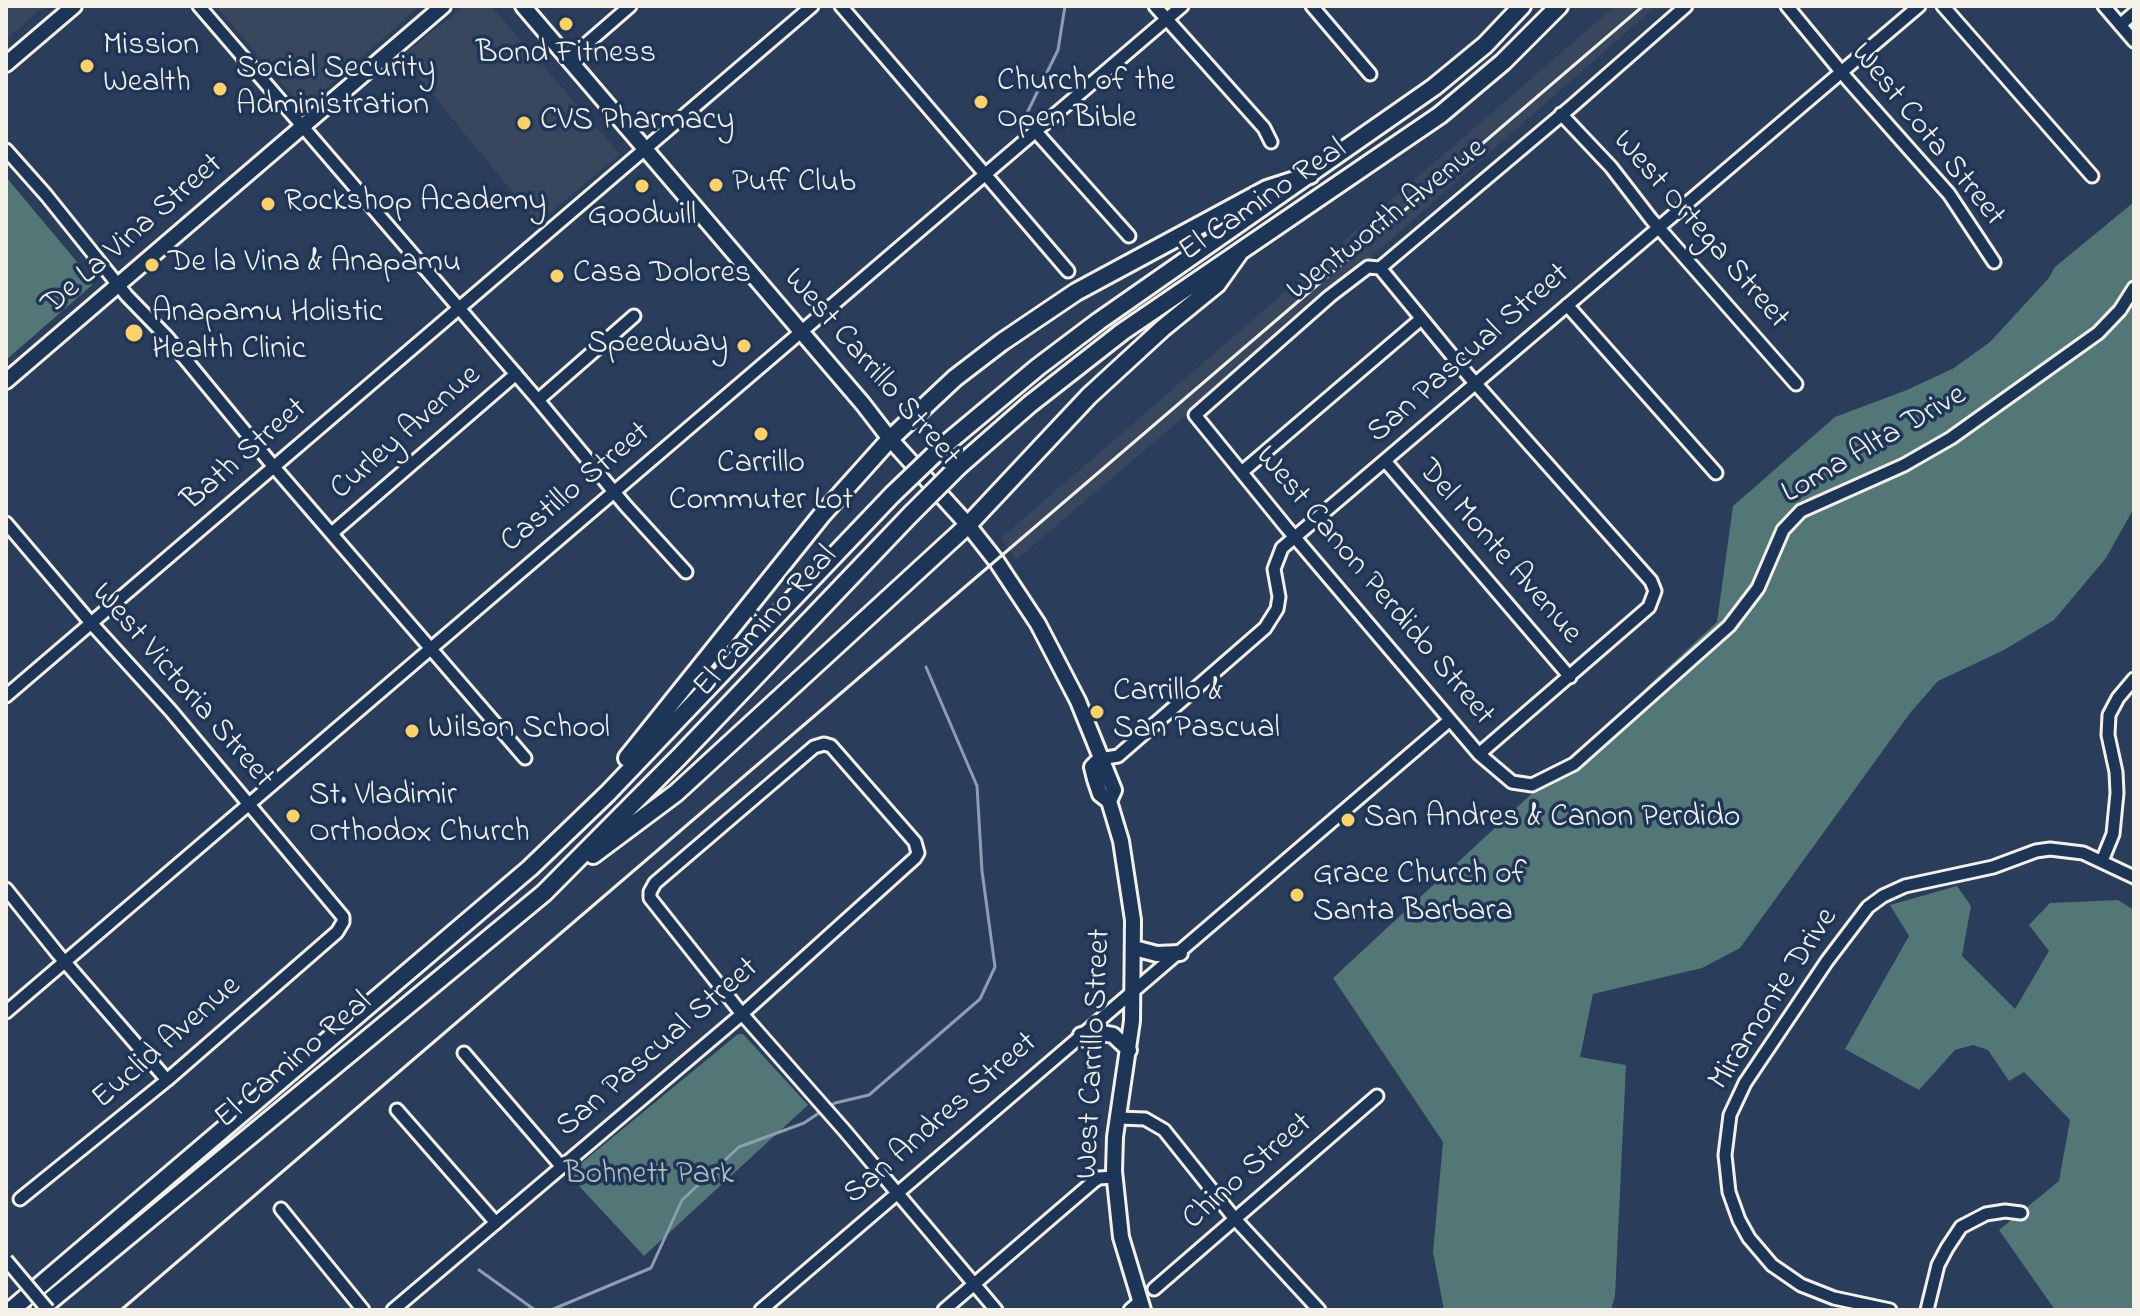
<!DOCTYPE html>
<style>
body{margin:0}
#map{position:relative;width:2140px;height:1316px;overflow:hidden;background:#2a3d5a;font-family:"Indie Flower",sans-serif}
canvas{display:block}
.frame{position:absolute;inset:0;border:8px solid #f4f1e8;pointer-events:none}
</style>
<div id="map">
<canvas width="2140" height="1316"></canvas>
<div class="frame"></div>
</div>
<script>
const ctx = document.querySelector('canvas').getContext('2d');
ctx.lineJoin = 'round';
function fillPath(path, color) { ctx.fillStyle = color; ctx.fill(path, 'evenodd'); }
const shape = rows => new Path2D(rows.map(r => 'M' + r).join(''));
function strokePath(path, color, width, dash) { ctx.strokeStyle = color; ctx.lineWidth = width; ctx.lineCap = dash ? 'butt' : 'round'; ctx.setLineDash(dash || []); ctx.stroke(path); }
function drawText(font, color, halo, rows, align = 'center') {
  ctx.font = font + ' "Indie Flower",sans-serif'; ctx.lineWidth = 7; ctx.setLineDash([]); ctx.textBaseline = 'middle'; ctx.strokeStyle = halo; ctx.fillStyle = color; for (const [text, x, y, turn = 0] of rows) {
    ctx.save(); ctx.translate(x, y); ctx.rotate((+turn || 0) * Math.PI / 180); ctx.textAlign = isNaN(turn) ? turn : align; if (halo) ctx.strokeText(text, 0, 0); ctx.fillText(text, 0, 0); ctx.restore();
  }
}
fillPath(shape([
 [6,6,44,6,6,40],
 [216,6,420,6,303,108],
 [465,6,491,6,620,154,538,223,401,56],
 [1615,6,1656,6,1362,265,1016,560,1001,538]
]), '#39475e');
fillPath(shape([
 [6,177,93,281,92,285,6,360],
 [2134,202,2134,508,2106,558,2054,620,2004,650,1938,681,1910,713,1740,948,1702,968,1593,994,1580,1057,1626,1065,1615,1296,1611,1310,1444,1310,1433,1252,1443,1142,1333,978,1717,622,1733,506,1835,417,1907,390,1954,368,1990,342,2048,279,2055,267],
 [1957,886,1971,906,1962,956,2015,1009,2049,951,2029,925,2050,903,2118,900,2134,910,2134,1310,2055,1310,1999,1230,2059,1181,2070,1120,2024,1072,2009,1081,1988,1050,1973,1045,1955,1050,1919,1090,1845,1049,1909,936,1890,905],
 [738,1034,743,1034,808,1105,644,1256,568,1174]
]), '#537677');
strokePath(shape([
 [1026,115,1058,50,1065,6],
 [828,1107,835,1103,869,1095,980,999,995,967,982,871,977,786,926,667],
 [479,1270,535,1310],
 [551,1310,651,1268,682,1200,739,1147,804,1123,822,1111]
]), '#8c9fb1', 3);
const minor = shape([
 [199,6,538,400,625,505,686,572],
 [841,6,1068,271],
 [1155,6,1264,128,1271,142],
 [1312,6,1370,74],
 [1686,6,1572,106,1380,268,1368,267,1330,296,1195,415,1286,527,1479,754,1512,782,1532,785,1574,764,1729,626,1758,588,1783,530,1801,511,1904,465,1951,438,2098,333,2120,310,2134,288],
 [1787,6,1848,80,1949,194,1994,262],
 [1943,6,2092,176],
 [2104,6,2134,41],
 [2120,25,2134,13],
 [569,59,630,6],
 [1561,114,1611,167,1651,219,1796,384],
 [1037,133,1129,236],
 [6,150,46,195,127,296,167,337,274,467,525,758],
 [1380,268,1468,375,1651,581,1655,591,1649,607,1479,754],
 [1567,305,1716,473],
 [538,400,634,316],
 [1386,462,1570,677],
 [1243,471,1421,319],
 [6,523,91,623,171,711,343,917,343,922,337,932,167,1080,20,1199],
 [332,533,516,374],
 [6,696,812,6],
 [1100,759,1118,756,1265,628,1277,609,1279,597,1274,569,1282,548,1919,6],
 [2102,861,2113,834,2117,793,2116,772,2108,735,2109,715,2118,698,2134,679],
 [6,889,58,954,167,1080],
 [6,1012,1182,6],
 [464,1053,562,1167],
 [397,1110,496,1223],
 [1119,1118,1145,1119,1164,1130,1235,1219,1319,1310],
 [281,1209,363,1310],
 [1154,1289,1377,1096],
 [393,1310,742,1014,915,858,918,853,915,842,831,746,824,744,814,747,655,883,650,892,650,898,742,1014,845,1131,996,1310],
 [761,1310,1450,720],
 [944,1310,1093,1182,1099,1178,1114,1177],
 [1130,1310,1139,1302],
 [1890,1310,1834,1298,1801,1285,1772,1265,1749,1238,1739,1220,1729,1192,1725,1155,1730,1115,1745,1083,1827,961,1868,907,1883,896,1905,886,1993,867,2036,851,2050,849,2083,853,2134,877],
 [1927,1310,1938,1265,1947,1248,1961,1227,1986,1214,2005,1211,2021,1213]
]);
const major = shape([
 [523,6,863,404,890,439,968,525,997,562,1038,624,1078,701,1114,790,1109,801,1121,841,1133,920,1132,1021,1115,1137,1114,1171,1121,1237,1143,1310],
 [6,64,74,6],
 [6,381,443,6],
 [1100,759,1092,767,1095,779,1100,794,1109,801],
 [1134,948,1157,954,1180,953],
 [1081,1035,1096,1032,1113,1035,1129,1050]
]);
const highway = shape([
 [941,448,1038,367,1099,321,1434,87,1485,45,1522,6],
 [958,467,1030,404,1122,332,1440,115,1503,62,1559,6],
 [627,758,821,516,890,439,955,378,1002,342,1076,292,1267,189,1310,175],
 [593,855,676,793,968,525,1089,396,1163,328,1217,284,1239,253],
 [11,1310,530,868,608,793,892,495],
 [39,1310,544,893,680,756,910,515]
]);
strokePath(minor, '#f4f1e8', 17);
strokePath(major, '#f4f1e8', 20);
strokePath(highway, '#f4f1e8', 22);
strokePath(minor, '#1d3557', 11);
strokePath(major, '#1d3557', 14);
strokePath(highway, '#1d3557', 16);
strokePath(shape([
 [121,1310,1643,6]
]), '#f4f1e8', 3);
const minorBridge = shape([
 [6,1260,48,1310]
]);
const highwayBridge = shape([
 [892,495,941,448],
 [910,515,958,467]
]);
strokePath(minorBridge, '#f4f1e8', 17, []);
strokePath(highwayBridge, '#f4f1e8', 22, []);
strokePath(minorBridge, '#1d3557', 11);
strokePath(highwayBridge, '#1d3557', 16);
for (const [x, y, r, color] of [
 [566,24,8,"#ffd166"],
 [87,66,8,"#ffd166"],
 [220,89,8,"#ffd166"],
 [981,102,8,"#ffd166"],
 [524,123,8,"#ffd166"],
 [716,185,8,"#ffd166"],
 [642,186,8,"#ffd166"],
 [268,204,8,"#ffd166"],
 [152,265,8,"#ffd166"],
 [557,276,8,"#ffd166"],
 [134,333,10,"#ffd166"],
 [744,346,8,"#ffd166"],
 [761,434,8,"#ffd166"],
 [1097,712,8,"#ffd166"],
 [412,731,8,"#ffd166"],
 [293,816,8,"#ffd166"],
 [1348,820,8,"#ffd166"],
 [1297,895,8,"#ffd166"]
]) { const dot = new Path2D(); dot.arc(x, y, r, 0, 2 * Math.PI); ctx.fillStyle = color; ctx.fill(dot); strokePath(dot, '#1d3557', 3); }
drawText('32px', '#f4f1e8', '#1d3557', [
 ["Mission",103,48],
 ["Wealth",103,85],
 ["Bond Fitness",566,56,"center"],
 ["Social Security",236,71],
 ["Administration",236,108],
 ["Church of the",997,84],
 ["Open Bible",997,121],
 ["CVS Pharmacy",540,123],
 ["Puff Club",732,185],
 ["Rockshop Academy",284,204],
 ["Goodwill",642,218,"center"],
 ["De la Vina & Anapamu",168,265],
 ["Casa Dolores",573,276],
 ["Anapamu Holistic",152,315],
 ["Health Clinic",152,352],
 ["Speedway",728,346,"right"],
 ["Carrillo",761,466,"center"],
 ["Commuter Lot",761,503,"center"],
 ["Carrillo &",1113,694],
 ["San Pascual",1113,731],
 ["Wilson School",428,731],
 ["St. Vladimir",309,798],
 ["Orthodox Church",309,835],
 ["San Andres & Canon Perdido",1364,820],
 ["Grace Church of",1313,877],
 ["Santa Barbara",1313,914]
], 'left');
drawText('32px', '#f4f1e8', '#1d3557', [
 ["West Cota Street",1926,136,51],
 ["El Camino Real",1264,202,-34],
 ["Wentworth Avenue",1388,221,-38],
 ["West Ortega Street",1699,231,49],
 ["De La Vina Street",134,236,-41],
 ["San Pascual Street",1470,355,-41],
 ["West Carrillo Street",870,369,49],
 ["Curley Avenue",407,434,-41],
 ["Loma Alta Drive",1875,446,-30],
 ["Bath Street",246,456,-41],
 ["Castillo Street",577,489,-40],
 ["Del Monte Avenue",1498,553,49],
 ["West Canon Perdido Street",1373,587,50],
 ["El Camino Real",767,623,-47],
 ["West Victoria Street",181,687,49],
 ["Miramonte Drive",1775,1000,-57],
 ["Euclid Avenue",168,1044,-41],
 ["San Pascual Street",659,1049,-41],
 ["West Carrillo Street",1096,1054,-87],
 ["El Camino Real",295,1062,-40],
 ["San Andres Street",942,1120,-41],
 ["Chino Street",1249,1173,-41]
]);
drawText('32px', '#b4c0bb', '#1d3557', [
 ["Bohnett Park",649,1177]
]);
</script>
